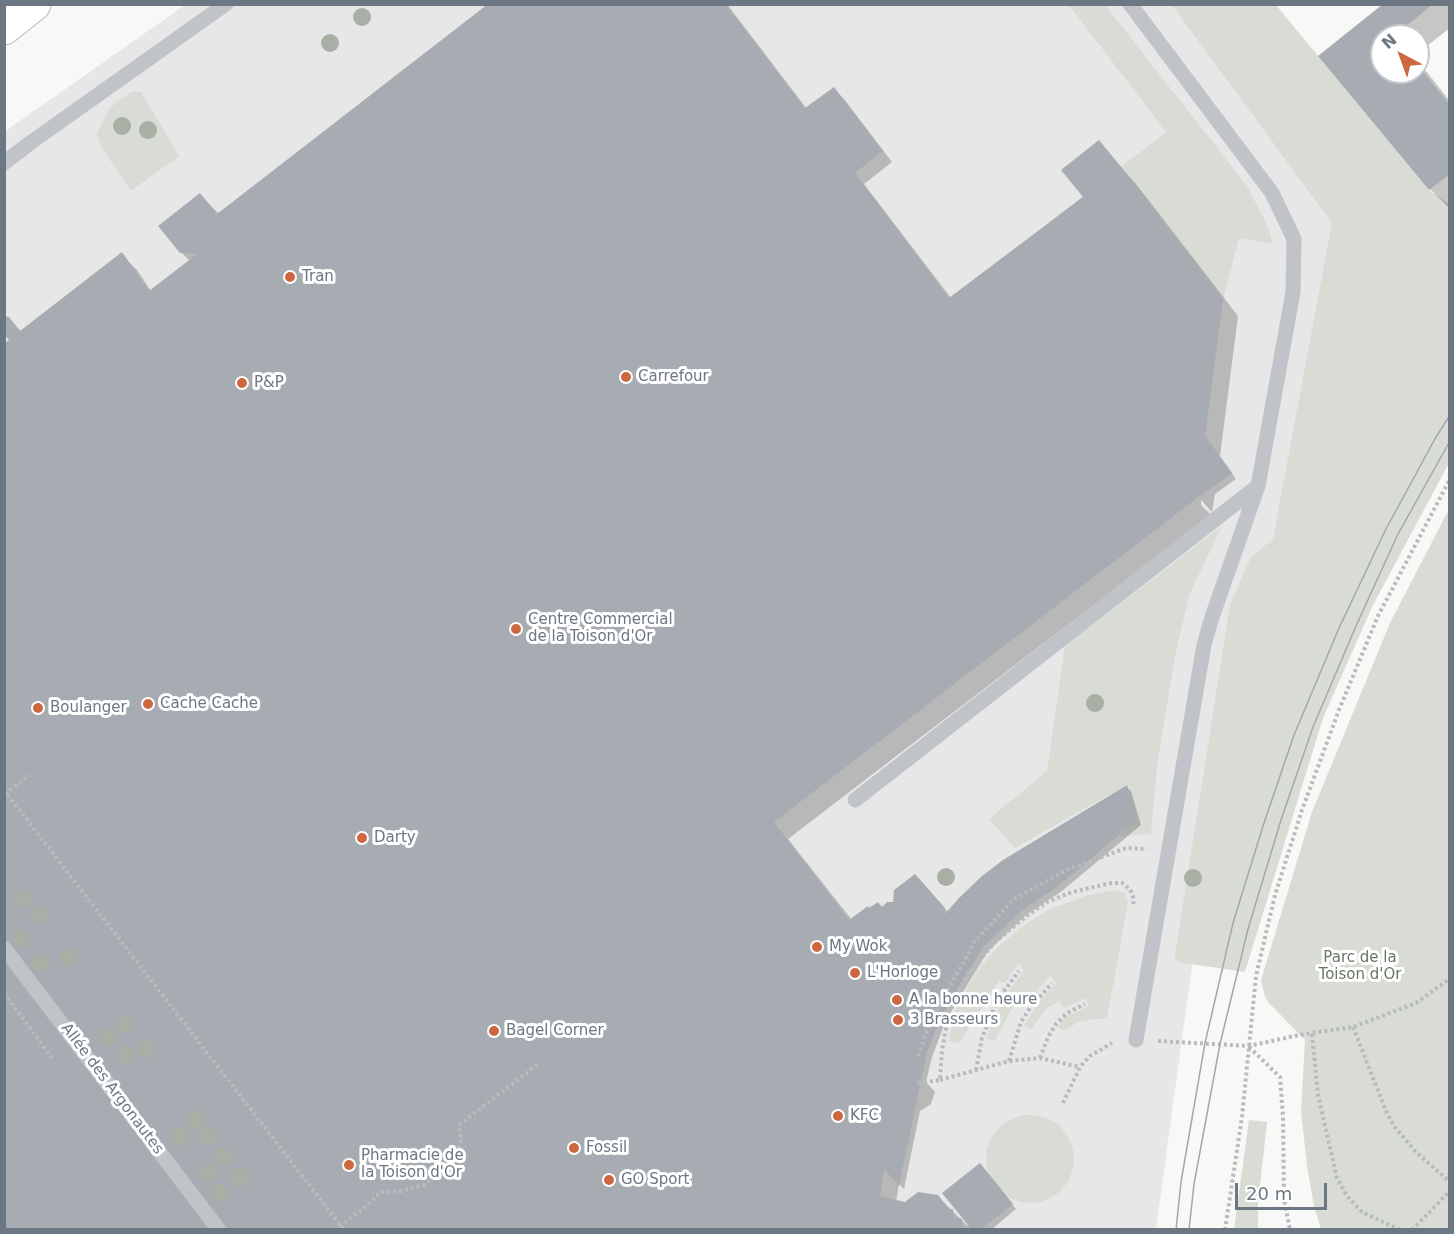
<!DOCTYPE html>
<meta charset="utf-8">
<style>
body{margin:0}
#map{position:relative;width:1454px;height:1234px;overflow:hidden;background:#f8f8f6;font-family:"DejaVu Sans",sans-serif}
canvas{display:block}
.frame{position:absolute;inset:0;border:6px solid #6b7783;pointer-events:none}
.north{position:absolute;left:1370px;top:24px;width:60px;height:60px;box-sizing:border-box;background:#fff;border:2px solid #c4c9cd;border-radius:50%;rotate:319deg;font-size:16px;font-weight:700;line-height:24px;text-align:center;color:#6b7783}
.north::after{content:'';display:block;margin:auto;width:21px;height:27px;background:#cd6740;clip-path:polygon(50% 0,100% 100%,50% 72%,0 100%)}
.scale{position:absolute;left:1235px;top:1183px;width:92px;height:27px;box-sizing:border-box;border:3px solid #6b7783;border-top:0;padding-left:8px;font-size:18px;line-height:21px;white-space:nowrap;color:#6b7783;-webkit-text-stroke:4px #fff;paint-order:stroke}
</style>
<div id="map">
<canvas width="1454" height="1234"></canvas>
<div class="frame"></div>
<div class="north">N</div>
<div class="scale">20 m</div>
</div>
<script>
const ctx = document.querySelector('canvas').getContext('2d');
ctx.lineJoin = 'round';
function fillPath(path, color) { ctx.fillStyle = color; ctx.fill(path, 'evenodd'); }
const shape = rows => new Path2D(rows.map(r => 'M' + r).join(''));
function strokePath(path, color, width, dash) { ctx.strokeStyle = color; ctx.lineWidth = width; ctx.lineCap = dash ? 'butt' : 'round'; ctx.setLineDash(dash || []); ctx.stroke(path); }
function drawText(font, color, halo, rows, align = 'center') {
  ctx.font = font + ' "DejaVu Sans",sans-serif'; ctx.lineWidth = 6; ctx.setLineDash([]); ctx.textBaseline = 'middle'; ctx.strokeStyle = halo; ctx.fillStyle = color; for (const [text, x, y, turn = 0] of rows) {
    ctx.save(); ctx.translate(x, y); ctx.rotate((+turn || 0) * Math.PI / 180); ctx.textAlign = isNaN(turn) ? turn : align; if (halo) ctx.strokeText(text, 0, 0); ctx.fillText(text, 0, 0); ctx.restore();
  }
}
fillPath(shape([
 [185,5,1180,5,1361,234,1195,944,1156,1229,5,1229,4,132]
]), '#e6e7e6');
fillPath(shape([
 [1069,5,1105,5,1247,186,1268,227,1273,244,1239,238,1223,300,1121,167,1166,132],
 [1172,5,1276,5,1429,190,1449,204,1449,463,1372,607,1323,718,1245,972,1184,963,1176,960,1175,955,1230,605,1251,557,1273,539,1332,223],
 [132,92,141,92,179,156,131,191,100,145,97,134,109,109,118,101],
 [1449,509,1449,1229,1321,1229,1314,1206,1307,1166,1301,1111,1305,1040,1269,1003,1265,997,1261,980,1312,812,1390,623],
 [1222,526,1189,595,1175,656,1157,765,1151,834,1119,836,1137,820,1126,785,1015,848,989,819,1047,771,1065,646],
 [1115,890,1125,893,1128,902,1107,1019,1093,1019,1078,1022,1064,1031,1058,1027,1063,1019,1070,1015,1089,1006,1086,998,1064,1008,1059,1001,1046,1009,1031,1029,1024,1025,1037,1005,1056,983,1050,976,1033,995,1027,991,1010,1012,995,1041,986,1039,1002,1001,1024,970,1019,963,1005,983,999,981,959,1043,949,1041,954,1012,977,971,998,947,1023,926,1050,909,1088,895],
 '986 1159a44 44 0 1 1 88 0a44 44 0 1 1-88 0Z',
 [1249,1120,1267,1122,1258,1203,1258,1229,1234,1229]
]), '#d8dcd5');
fillPath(shape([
 [491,4,727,4,807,109,833,89,844,99,892,162,864,184,951,298,1084,196,1099,142,1136,184,1238,316,1220,456,1236,479,1215,494,1212,512,1201,500,1201,505,1211,515,788,839,852,920,894,903,915,876,948,912,1126,787,1131,791,1141,825,1062,891,1025,916,988,951,946,1020,932,1057,926,1082,935,1092,931,1104,920,1111,904,1189,899,1184,896,1202,905,1204,937,1196,968,1226,970,1224,984,1169,1016,1209,991,1230,4,1230,11,340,8,319,22,332,121,254,137,270,151,291,190,261,181,252,200,195,219,214],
 [1385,4,1450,4,1450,28,1418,53,1418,36,1382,36,1382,72,1418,72,1418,61,1450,101,1450,209,1430,189,1320,56]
]), '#0003');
fillPath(shape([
 [488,4,725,4,805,108,834,87,883,151,855,173,949,298,1083,197,1061,170,1099,140,1121,167,1223,300,1205,436,1232,473,1197,498,774,822,849,920,868,906,869,908,878,902,882,907,887,902,893,902,894,890,915,874,945,908,944,915,959,898,982,876,1003,860,1127,785,1137,820,1057,887,1020,912,983,947,942,1015,927,1052,899,1186,884,1169,880,1196,905,1202,918,1192,938,1195,949,1209,953,1209,953,1213,956,1217,962,1219,962,1225,965,1230,4,1230,4,344,9,340,4,334,4,316,9,317,20,331,122,252,149,291,197,254,180,253,158,226,200,193,217,214],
 [1383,4,1433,4,1394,36,1382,36,1382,72,1418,72,1418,65,1450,105,1450,174,1429,190,1318,56],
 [980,1163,1013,1204,980,1230,972,1230,942,1193]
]), '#a6acb2');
const highway = shape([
 [4,28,34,4]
]);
strokePath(highway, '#b4b7ba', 35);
strokePath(shape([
 [4,790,344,1230],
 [5,794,30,775],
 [4,993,52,1058],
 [1353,1027,1386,1111,1394,1126,1415,1151,1450,1182],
 [1312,1034,1318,1095,1337,1178,1347,1196,1362,1212,1400,1230],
 [1158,1041,1249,1046,1299,1035,1353,1027,1416,1003,1449,979,1450,980],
 [1249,1047,1280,1077,1283,1116,1284,1199,1290,1230],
 [918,1056,930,1023,975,941,1014,899,1069,869,1126,848,1147,849],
 [1040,1058,1048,1037,1056,1024,1067,1013,1085,1004],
 [1009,1061,1021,1022,1030,1008,1052,983],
 [976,1070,982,1038,994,1008,1004,991,1019,971],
 [940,1080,1009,1061,1040,1058,1080,1067],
 [918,1083,940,1080,942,1051,949,1012,966,976,995,942,1029,914,1047,902,1072,892,1111,883,1122,883,1130,889,1134,899,1133,906],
 [1063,1103,1080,1067,1090,1056,1112,1043],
 [335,1230,364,1208,381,1192,402,1191,423,1185,441,1174,456,1160,461,1141,459,1125,538,1064],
 [1225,1230,1242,1117,1256,976,1275,895,1302,810,1339,710,1378,616,1450,479],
 [1412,1230,1450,1191]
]), '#b8bbbe', 4, [3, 3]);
strokePath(shape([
 [4,163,30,143,226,4],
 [855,800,1258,486,1293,292,1294,239,1272,193,1130,4],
 [4,948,219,1230],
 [1136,1040,1204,645,1212,617,1258,486]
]), '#c0c3c7', 15);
strokePath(highway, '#fff', 33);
strokePath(shape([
 [1176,1230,1181,1182,1205,1043,1233,923,1263,826,1294,735,1339,628,1386,529,1436,437,1450,415],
 [1189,1230,1194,1184,1220,1044,1248,929,1281,820,1313,727,1356,626,1398,534,1450,441]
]), '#a2a7ac', 1.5);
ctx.fillStyle = '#a8b0a6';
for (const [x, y] of [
 [362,17],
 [330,43],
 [122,126],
 [148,130],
 [1095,703],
 [946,877],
 [1193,878],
 [23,898],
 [39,914],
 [21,938],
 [69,957],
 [41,963],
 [125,1024],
 [107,1037],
 [146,1049],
 [126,1055],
 [196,1120],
 [180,1136],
 [208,1136],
 [223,1157],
 [209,1173],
 [240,1177],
 [219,1193]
]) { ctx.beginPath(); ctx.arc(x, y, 9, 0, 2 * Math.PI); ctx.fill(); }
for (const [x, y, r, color] of [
 [290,277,6,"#cd6740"],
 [626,377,6,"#cd6740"],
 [242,383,6,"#cd6740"],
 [516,629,6,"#cd6740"],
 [148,704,6,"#cd6740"],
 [38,708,6,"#cd6740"],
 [362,838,6,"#cd6740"],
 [817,947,6,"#cd6740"],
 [855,973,6,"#cd6740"],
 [897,1000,6,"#cd6740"],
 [898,1020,6,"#cd6740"],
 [494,1031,6,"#cd6740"],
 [838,1116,6,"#cd6740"],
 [574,1148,6,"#cd6740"],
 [349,1165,6,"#cd6740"],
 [609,1180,6,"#cd6740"]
]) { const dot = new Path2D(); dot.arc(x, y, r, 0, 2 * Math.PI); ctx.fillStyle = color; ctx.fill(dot); strokePath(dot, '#fff', 2); }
drawText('15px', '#6b7783', '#fff', [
 ["Tran",302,277],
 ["Carrefour",638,377],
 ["P&P",254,383],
 ["Centre Commercial",528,620],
 ["de la Toison d'Or",528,637],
 ["Cache Cache",160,704],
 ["Boulanger",50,708],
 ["Darty",374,838],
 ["My Wok",829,947],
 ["L'Horloge",867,973],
 ["A la bonne heure",909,1000],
 ["3 Brasseurs",910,1020],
 ["Bagel Corner",506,1031],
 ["KFC",850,1116],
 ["Fossil",586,1148],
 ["Pharmacie de",361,1156],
 ["la Toison d'Or",361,1173],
 ["GO Sport",621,1180]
], 'left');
drawText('15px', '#677665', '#fff', [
 ["Parc de la",1360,958],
 ["Toison d'Or",1360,975]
]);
drawText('15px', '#6b7783', '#fff', [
 ["Allée des Argonautes",112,1089,53]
]);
</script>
